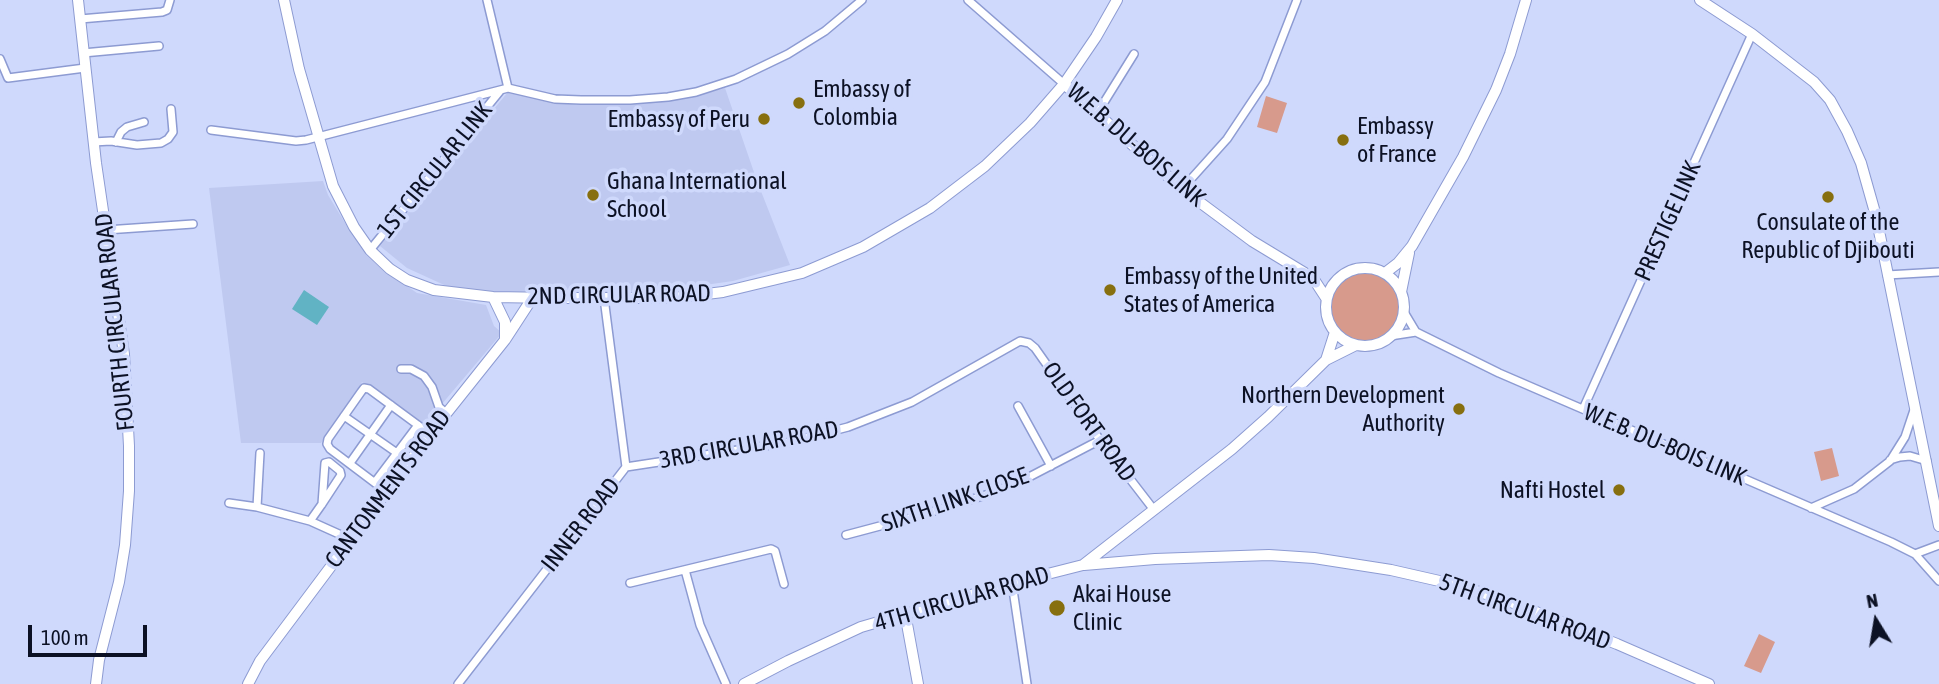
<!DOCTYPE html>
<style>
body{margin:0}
#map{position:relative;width:1939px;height:684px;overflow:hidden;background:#cfd9fc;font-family:"Asap Condensed",sans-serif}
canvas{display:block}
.north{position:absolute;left:1841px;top:586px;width:70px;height:70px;-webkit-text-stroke:5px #cfd9fc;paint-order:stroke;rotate:349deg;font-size:19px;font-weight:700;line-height:28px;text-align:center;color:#0c1124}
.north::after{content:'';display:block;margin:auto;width:24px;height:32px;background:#0c1124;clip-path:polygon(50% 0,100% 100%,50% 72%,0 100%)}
.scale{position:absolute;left:28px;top:625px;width:119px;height:32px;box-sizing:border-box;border:4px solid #0c1124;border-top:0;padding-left:9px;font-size:21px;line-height:24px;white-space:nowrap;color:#0c1124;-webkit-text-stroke:5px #cfd9fc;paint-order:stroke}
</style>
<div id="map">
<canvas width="1939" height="684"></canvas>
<div class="north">N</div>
<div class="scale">100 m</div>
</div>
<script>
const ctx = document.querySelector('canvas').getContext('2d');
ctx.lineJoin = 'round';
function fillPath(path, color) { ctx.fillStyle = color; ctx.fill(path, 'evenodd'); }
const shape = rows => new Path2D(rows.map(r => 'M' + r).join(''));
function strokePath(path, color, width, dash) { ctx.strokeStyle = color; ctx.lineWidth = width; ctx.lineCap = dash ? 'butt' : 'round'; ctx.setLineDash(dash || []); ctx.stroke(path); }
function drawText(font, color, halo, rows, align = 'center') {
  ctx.font = font + ' "Asap Condensed",sans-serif'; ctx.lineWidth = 7; ctx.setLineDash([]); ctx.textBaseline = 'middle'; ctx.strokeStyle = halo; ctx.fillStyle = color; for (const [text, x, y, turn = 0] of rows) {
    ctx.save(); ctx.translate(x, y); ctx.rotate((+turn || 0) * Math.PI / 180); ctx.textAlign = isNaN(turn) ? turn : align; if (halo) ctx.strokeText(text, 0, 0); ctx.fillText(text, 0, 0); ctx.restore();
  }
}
fillPath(shape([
 [725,88,757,181,790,265,733,281,641,294,499,292,453,289,407,268,380,246,508,92,577,105,689,98],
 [323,181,328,195,353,236,385,271,417,293,486,305,494,326,502,333,425,424,362,382,321,443,241,443,209,188]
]), '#bfc9f0');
fillPath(shape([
 [1266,96,1287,103,1277,133,1257,127],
 '1330 306a36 36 0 1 1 72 0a36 36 0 1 1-72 0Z',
 [1832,448,1839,476,1821,481,1814,452],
 [1759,634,1775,642,1761,673,1744,666]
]), '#d79a8c');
fillPath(shape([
 [304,290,329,307,317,325,292,309]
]), '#61b3c4');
const minor = shape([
 [487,0,508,88],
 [968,0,1064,84],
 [80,19,162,12,167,10,170,0],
 [83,53,159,46],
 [0,59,8,78,85,68],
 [1098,112,1134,54],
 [211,130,296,141,306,140,508,88,555,99,581,100,630,100,668,97,696,92,736,79,788,54,825,31,862,0],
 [93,142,111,141,137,145,161,143,168,139,173,132,171,109],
 [116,142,121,132,127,127,144,122],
 [1182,189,1227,139,1265,82,1297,0],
 [106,230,193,224],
 [370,250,500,91],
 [1887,275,1939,272],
 [1404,312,1416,332,1499,373,1891,542,1915,554,1939,581],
 [1390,336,1416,332],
 [401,369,411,369,424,376,432,387,439,407,446,413],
 [1018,406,1051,466],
 [1583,409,1752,34],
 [344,416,397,453],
 [1890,460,1900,457,1910,456,1927,461],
 [350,463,391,405],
 [626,467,790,442,848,427,912,402,1020,341,1029,343,1035,348,1100,440,1154,510],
 [375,482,418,425],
 [387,492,330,449,327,444,328,439,361,392,364,388,369,389,430,434],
 [229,503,257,507,310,521,350,539],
 [257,507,260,453],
 [1811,508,1854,489,1890,461,1905,437,1914,410],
 [310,521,322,504,341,475,340,471,329,462,325,463,322,504],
 [846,535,925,514,995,492,1031,476,1100,440],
 [1915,554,1939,545],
 [685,570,700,625,726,684],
 [630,583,771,549,775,551,784,584],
 [1012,583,1027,684],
 [458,684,626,467,604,298]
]);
const tertiary = shape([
 [78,0,96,163,124,354,129,446,129,491,125,545,119,582,99,660,96,684],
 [284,0,299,69,333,186,354,227,370,250,390,269,407,280,434,290,493,297,555,298,673,298,723,292,802,273,863,247,930,208,985,166,1030,123,1064,84,1096,37,1117,0],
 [1700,0,1752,34,1814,82,1830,100,1847,131,1861,163,1876,216,1939,526],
 [1064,84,1182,189,1252,241,1313,278,1326,298],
 '1326 307a39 39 0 1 1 78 0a39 39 0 1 1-78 0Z',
 [1385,273,1398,263,1412,246,1463,157,1496,90,1510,54,1526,0],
 [1401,292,1409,253],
 [493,297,505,322,505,339],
 [1326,360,1335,332],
 [1084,565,1155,559,1269,555,1314,558,1391,570,1457,585,1511,602,1617,644,1709,684],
 [905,613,918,684],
 [248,684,260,661,430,434,505,340,533,297],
 [744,684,788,661,861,627,1012,583,1083,565,1232,449,1268,417,1326,360,1356,345]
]);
strokePath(minor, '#8d9bd2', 10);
strokePath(tertiary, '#8d9bd2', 12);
strokePath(minor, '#fff', 7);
strokePath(tertiary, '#fff', 10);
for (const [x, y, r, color] of [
 [799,103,7,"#876f0f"],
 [764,119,7,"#876f0f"],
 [1343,140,7,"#876f0f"],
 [593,195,7,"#876f0f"],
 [1828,197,7,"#876f0f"],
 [1110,290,7,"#876f0f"],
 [1459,409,7,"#876f0f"],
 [1619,490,7,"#876f0f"],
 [1057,608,9,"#876f0f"]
]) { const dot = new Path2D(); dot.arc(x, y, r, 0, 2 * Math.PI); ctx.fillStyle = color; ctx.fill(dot); strokePath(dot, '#cfd9fc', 2.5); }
drawText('24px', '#0c1124', '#cfd9fc', [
 ["Embassy of",813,89],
 ["Colombia",813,117],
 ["Embassy of Peru",750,119,"right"],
 ["Embassy",1357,126],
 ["of France",1357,154],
 ["Ghana International",607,181],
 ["School",607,209],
 ["Consulate of the",1828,222,"center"],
 ["Republic of Djibouti",1828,250,"center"],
 ["Embassy of the United",1124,276],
 ["States of America",1124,304],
 ["Northern Development",1445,395,"right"],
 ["Authority",1445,423,"right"],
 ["Nafti Hostel",1605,490,"right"],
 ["Akai House",1073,594],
 ["Clinic",1073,622]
], 'left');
drawText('24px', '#0c1124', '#cfd9fc', [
 ["W.E.B. DU-BOIS LINK",1136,145,41],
 ["1ST CIRCULAR LINK",435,170,-51],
 ["PRESTIGE LINK",1668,221,-66],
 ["2ND CIRCULAR ROAD",619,295,-1],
 ["FOURTH CIRCULAR ROAD",115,322,-96],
 ["OLD FORT ROAD",1089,422,54],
 ["3RD CIRCULAR ROAD",749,445,-10],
 ["W.E.B. DU-BOIS LINK",1665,445,23],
 ["CANTONMENTS ROAD",388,489,-53],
 ["SIXTH LINK CLOSE",955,500,-19],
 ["INNER ROAD",581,525,-52],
 ["4TH CIRCULAR ROAD",962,599,-16],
 ["5TH CIRCULAR ROAD",1525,612,20]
]);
</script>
